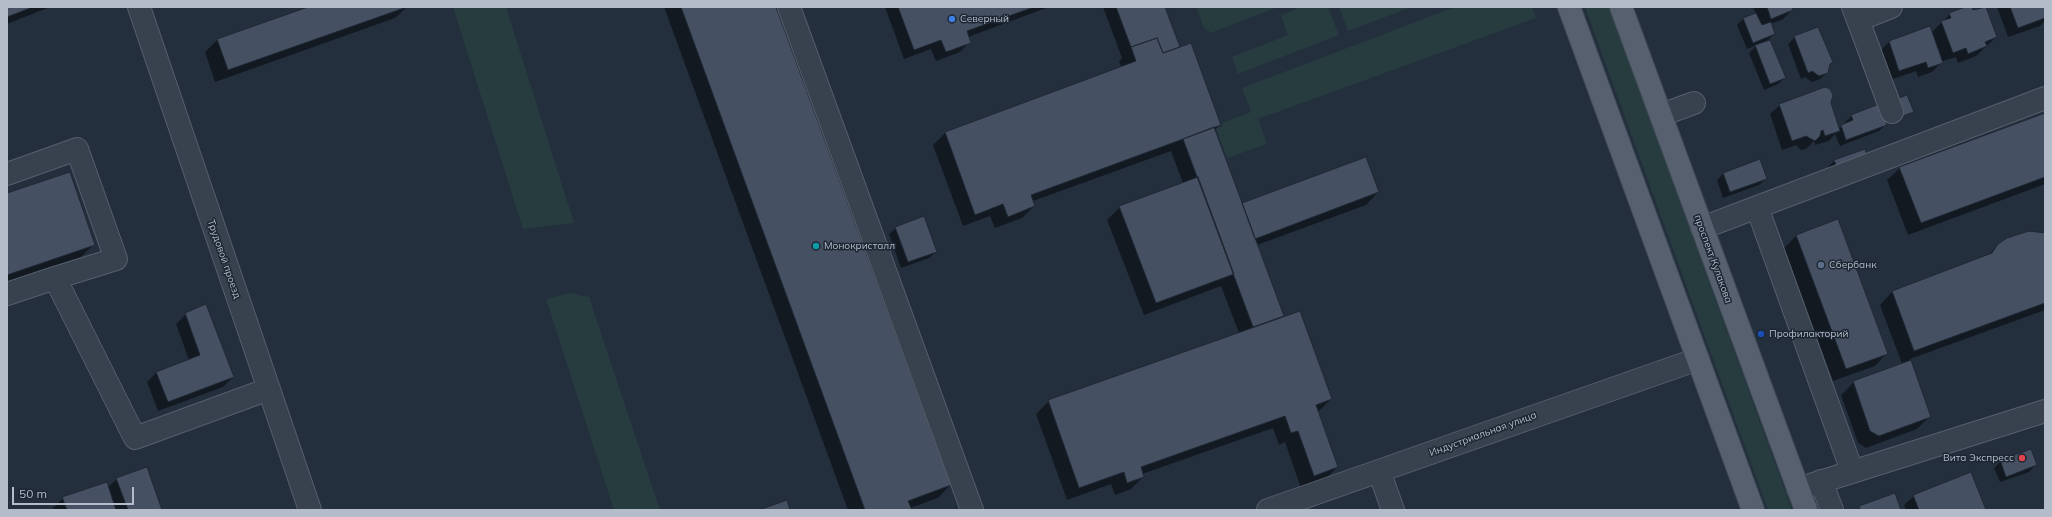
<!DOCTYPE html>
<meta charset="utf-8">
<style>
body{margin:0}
#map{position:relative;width:2052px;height:517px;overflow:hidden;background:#242f3e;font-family:Mulish,sans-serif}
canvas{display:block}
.frame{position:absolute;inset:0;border:8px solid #b4bcc9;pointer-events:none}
.scale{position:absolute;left:12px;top:487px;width:122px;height:18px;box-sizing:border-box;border:2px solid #b4bcc9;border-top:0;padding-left:5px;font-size:12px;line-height:14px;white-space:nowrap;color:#b4bcc9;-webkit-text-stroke:3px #1d2633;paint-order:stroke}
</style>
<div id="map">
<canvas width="2052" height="517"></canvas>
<div class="frame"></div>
<div class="scale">50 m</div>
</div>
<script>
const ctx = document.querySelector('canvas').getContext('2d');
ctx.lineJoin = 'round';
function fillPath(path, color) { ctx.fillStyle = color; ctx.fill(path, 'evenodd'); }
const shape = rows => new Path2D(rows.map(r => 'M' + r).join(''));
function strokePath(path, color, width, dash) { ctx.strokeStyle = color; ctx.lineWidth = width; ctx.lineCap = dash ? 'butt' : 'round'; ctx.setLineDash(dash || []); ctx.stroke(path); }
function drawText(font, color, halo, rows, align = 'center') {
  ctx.font = font + ' Mulish,sans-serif'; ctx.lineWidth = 3; ctx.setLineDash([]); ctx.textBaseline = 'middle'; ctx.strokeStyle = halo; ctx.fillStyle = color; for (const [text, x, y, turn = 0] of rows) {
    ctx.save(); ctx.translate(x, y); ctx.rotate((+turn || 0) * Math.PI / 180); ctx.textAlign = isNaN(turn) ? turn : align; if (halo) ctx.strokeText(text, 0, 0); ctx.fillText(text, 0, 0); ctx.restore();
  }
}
fillPath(shape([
 [453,7,506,7,574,223,523,229],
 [1196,7,1278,7,1211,33,1204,28],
 [1301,7,1328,7,1339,35,1238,74,1232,57,1288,35,1281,15],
 [1339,7,1412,7,1348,31],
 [1455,7,1532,7,1536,18,1258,119,1267,144,1227,158,1216,128,1223,126,1222,123,1251,112,1242,88],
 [1585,7,1609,7,1792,510,1768,510],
 [570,293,589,297,660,510,614,510,546,299]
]), '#263c3f');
fillPath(shape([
 [7,7,50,7,7,24],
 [311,7,407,7,395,18,215,82,205,52,217,40],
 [664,7,775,7,950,485,938,498,910,508,911,510,848,510],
 [885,7,1049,7,968,37,970,42,960,52,936,61,931,49,904,59],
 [1103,7,1164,7,1178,46,1220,124,1214,131,1241,204,1378,192,1366,205,1257,245,1283,318,1331,399,1318,412,1337,467,1325,480,1301,488,1285,442,1279,445,1273,428,1142,474,1143,477,1131,489,1115,495,1111,484,1067,500,1036,414,1049,401,1239,333,1221,286,1144,315,1107,220,1120,207,1183,183,1171,151,1033,201,1034,206,1022,218,995,228,990,216,963,226,933,145,945,133,1122,68,1119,61,1122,58],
 [1753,7,1791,7,1792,10,1782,20,1770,24,1774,34,1766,42,1785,78,1778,84,1764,90,1749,53,1757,45,1747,49,1737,25,1743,19,1756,14],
 [1968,7,1971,7,1972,11,1984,7,1996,37,1976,56,1958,63,1956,57,1943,61,1932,72,1918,77,1916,71,1890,80,1880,51,1889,42,1931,33,1950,14],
 [1997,7,2045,7,2045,21,2040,26,2008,37],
 [1795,37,1828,65,1827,73,1820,79,1812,82,1805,77,1801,79,1788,44],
 [1907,96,1912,112,1897,119],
 [1830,103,1838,129,1846,124,1845,122,1852,116,1886,124,1879,131,1840,146,1835,134,1829,141,1815,145,1814,141,1806,149,1801,150,1796,145,1782,150,1770,114,1780,105],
 [2045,114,2045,184,1908,235,1887,180,1900,168],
 [1865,151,1832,178,1828,167,1835,160],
 [1723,174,1766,179,1759,185,1723,198,1717,180],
 [7,194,94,244,81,257,7,282],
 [896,228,936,252,929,258,901,268,889,234],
 [2045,234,2045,310,1910,359,1930,416,1917,429,1866,448,1858,443,1841,395,1854,382,1902,364,1880,305,1892,292,1988,256,1999,244],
 [1797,235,1887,353,1875,366,1833,381,1784,248],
 [186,314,233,377,223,387,158,411,147,382,157,372,189,360,176,324],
 [2001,461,2035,465,2029,472,2000,482,1994,468],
 [117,479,161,510,54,510,53,508,63,498,107,488],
 [1914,496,1985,510,1906,510,1904,505]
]), '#0007');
const building = shape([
 [7,7,33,7,7,17,7,7],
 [308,7,407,7,228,70,217,39,308,7],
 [681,7,776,7,951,485,908,501,912,510,865,510,681,7],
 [898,7,1034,7,967,31,971,43,946,52,941,40,914,50,898,7],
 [1116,7,1165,7,1180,47,1163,53,1157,38,1131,47,1116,7],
 [1767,7,1792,7,1793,10,1771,19,1767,7],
 [1965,7,1972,7,1973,10,1986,7,1997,37,1985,42,1987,46,1968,54,1966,48,1953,53,1941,21,1951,18,1949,13,1965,7],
 [2010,7,2045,7,2045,18,2018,28,2010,7],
 [1756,13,1762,25,1771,22,1775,34,1753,43,1743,18,1756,13],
 [1930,26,1943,63,1928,68,1926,62,1899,71,1889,41,1930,26],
 [1818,27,1833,62,1830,64,1828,73,1819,76,1812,71,1808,73,1794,36,1818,27],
 [1157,38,1163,53,1191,43,1221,125,1031,195,1035,206,1008,217,1003,204,975,215,945,132,1136,61,1131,47,1157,38],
 [1770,40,1786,78,1770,84,1755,45,1770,40],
 [1825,87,1830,89,1833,95,1831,103,1840,131,1825,136,1823,130,1821,131,1820,136,1815,141,1806,136,1792,141,1779,104,1825,87],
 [1907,95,1914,112,1900,117,1894,100,1907,95],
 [1879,104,1887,125,1846,140,1841,125,1853,120,1851,115,1879,104],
 [2045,113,2045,177,1921,223,1899,167,2045,113],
 [1214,127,1284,316,1253,327,1183,139,1214,127],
 [1865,149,1870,162,1839,172,1834,160,1865,149],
 [1366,157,1379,192,1255,239,1242,203,1366,157],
 [1760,159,1767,179,1730,192,1723,173,1760,159],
 [70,172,95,245,7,275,7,193,70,172],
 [1198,177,1234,274,1156,303,1119,206,1198,177],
 [924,216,937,252,908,262,895,227,924,216],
 [1838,219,1888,354,1846,369,1796,235,1838,219],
 [2029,231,2045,233,2045,303,1914,351,1892,291,1992,253,1998,244,2007,238,2029,231],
 [206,304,234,377,168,402,156,372,200,355,185,313,206,304],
 [1300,311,1332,399,1316,405,1338,467,1314,476,1298,431,1291,433,1285,416,1141,467,1144,477,1127,483,1124,472,1079,488,1048,400,1300,311],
 [1911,360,1931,417,1879,436,1870,431,1853,381,1911,360],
 [2031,449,2037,465,2006,477,2000,460,2031,449],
 [147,467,162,510,128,510,116,478,147,467],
 [1971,472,1986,510,1919,510,1913,495,1971,472],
 [107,482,116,510,67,510,62,497,107,482],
 [1895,493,1901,510,1860,510,1859,506,1895,493],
 [787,500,790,510,759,510,787,500]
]);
fillPath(building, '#455162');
strokePath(building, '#1f2835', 1);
const minor = shape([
 [139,7,310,510],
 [789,7,972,510],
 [1853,7,1858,20,1891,7],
 [1858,20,1892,112],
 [1661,115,1694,103],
 [7,174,77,149,116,259,55,278,135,438,269,389],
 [1757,207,1852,471],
 [1702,228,2045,98],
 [7,294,55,278],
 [1379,471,1393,510],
 [1821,481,1832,510],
 [1798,489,2045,411],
 [1268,510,1698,359]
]);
const major = shape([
 [1569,7,1753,510],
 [1621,7,1806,510]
]);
strokePath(minor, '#565f6c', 24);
strokePath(major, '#414a57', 24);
strokePath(minor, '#38414e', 22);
strokePath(major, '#56606e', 22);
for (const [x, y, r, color] of [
 [952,19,4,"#3f7fe0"],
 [816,246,4,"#0f9aa8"],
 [1821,265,4,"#5c6f8a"],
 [1761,334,4,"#1a4fb4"],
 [2022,458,4,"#e0444e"]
]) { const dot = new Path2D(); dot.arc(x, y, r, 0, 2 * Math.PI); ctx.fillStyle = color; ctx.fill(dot); strokePath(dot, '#1d2633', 1.5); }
drawText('10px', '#b4bcc9', '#1d2633', [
 ["Северный",960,19],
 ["Монокристалл",824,246],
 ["Сбербанк",1829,265],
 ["Профилакторий",1769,334],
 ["Вита Экспресс",2014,458,"right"]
], 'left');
drawText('10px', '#b4bcc9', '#1d2633', [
 ["Трудовой проезд",224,259,71],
 ["проспект Кулакова",1713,259,70],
 ["Индустриальная улица",1483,434,-20]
]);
</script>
